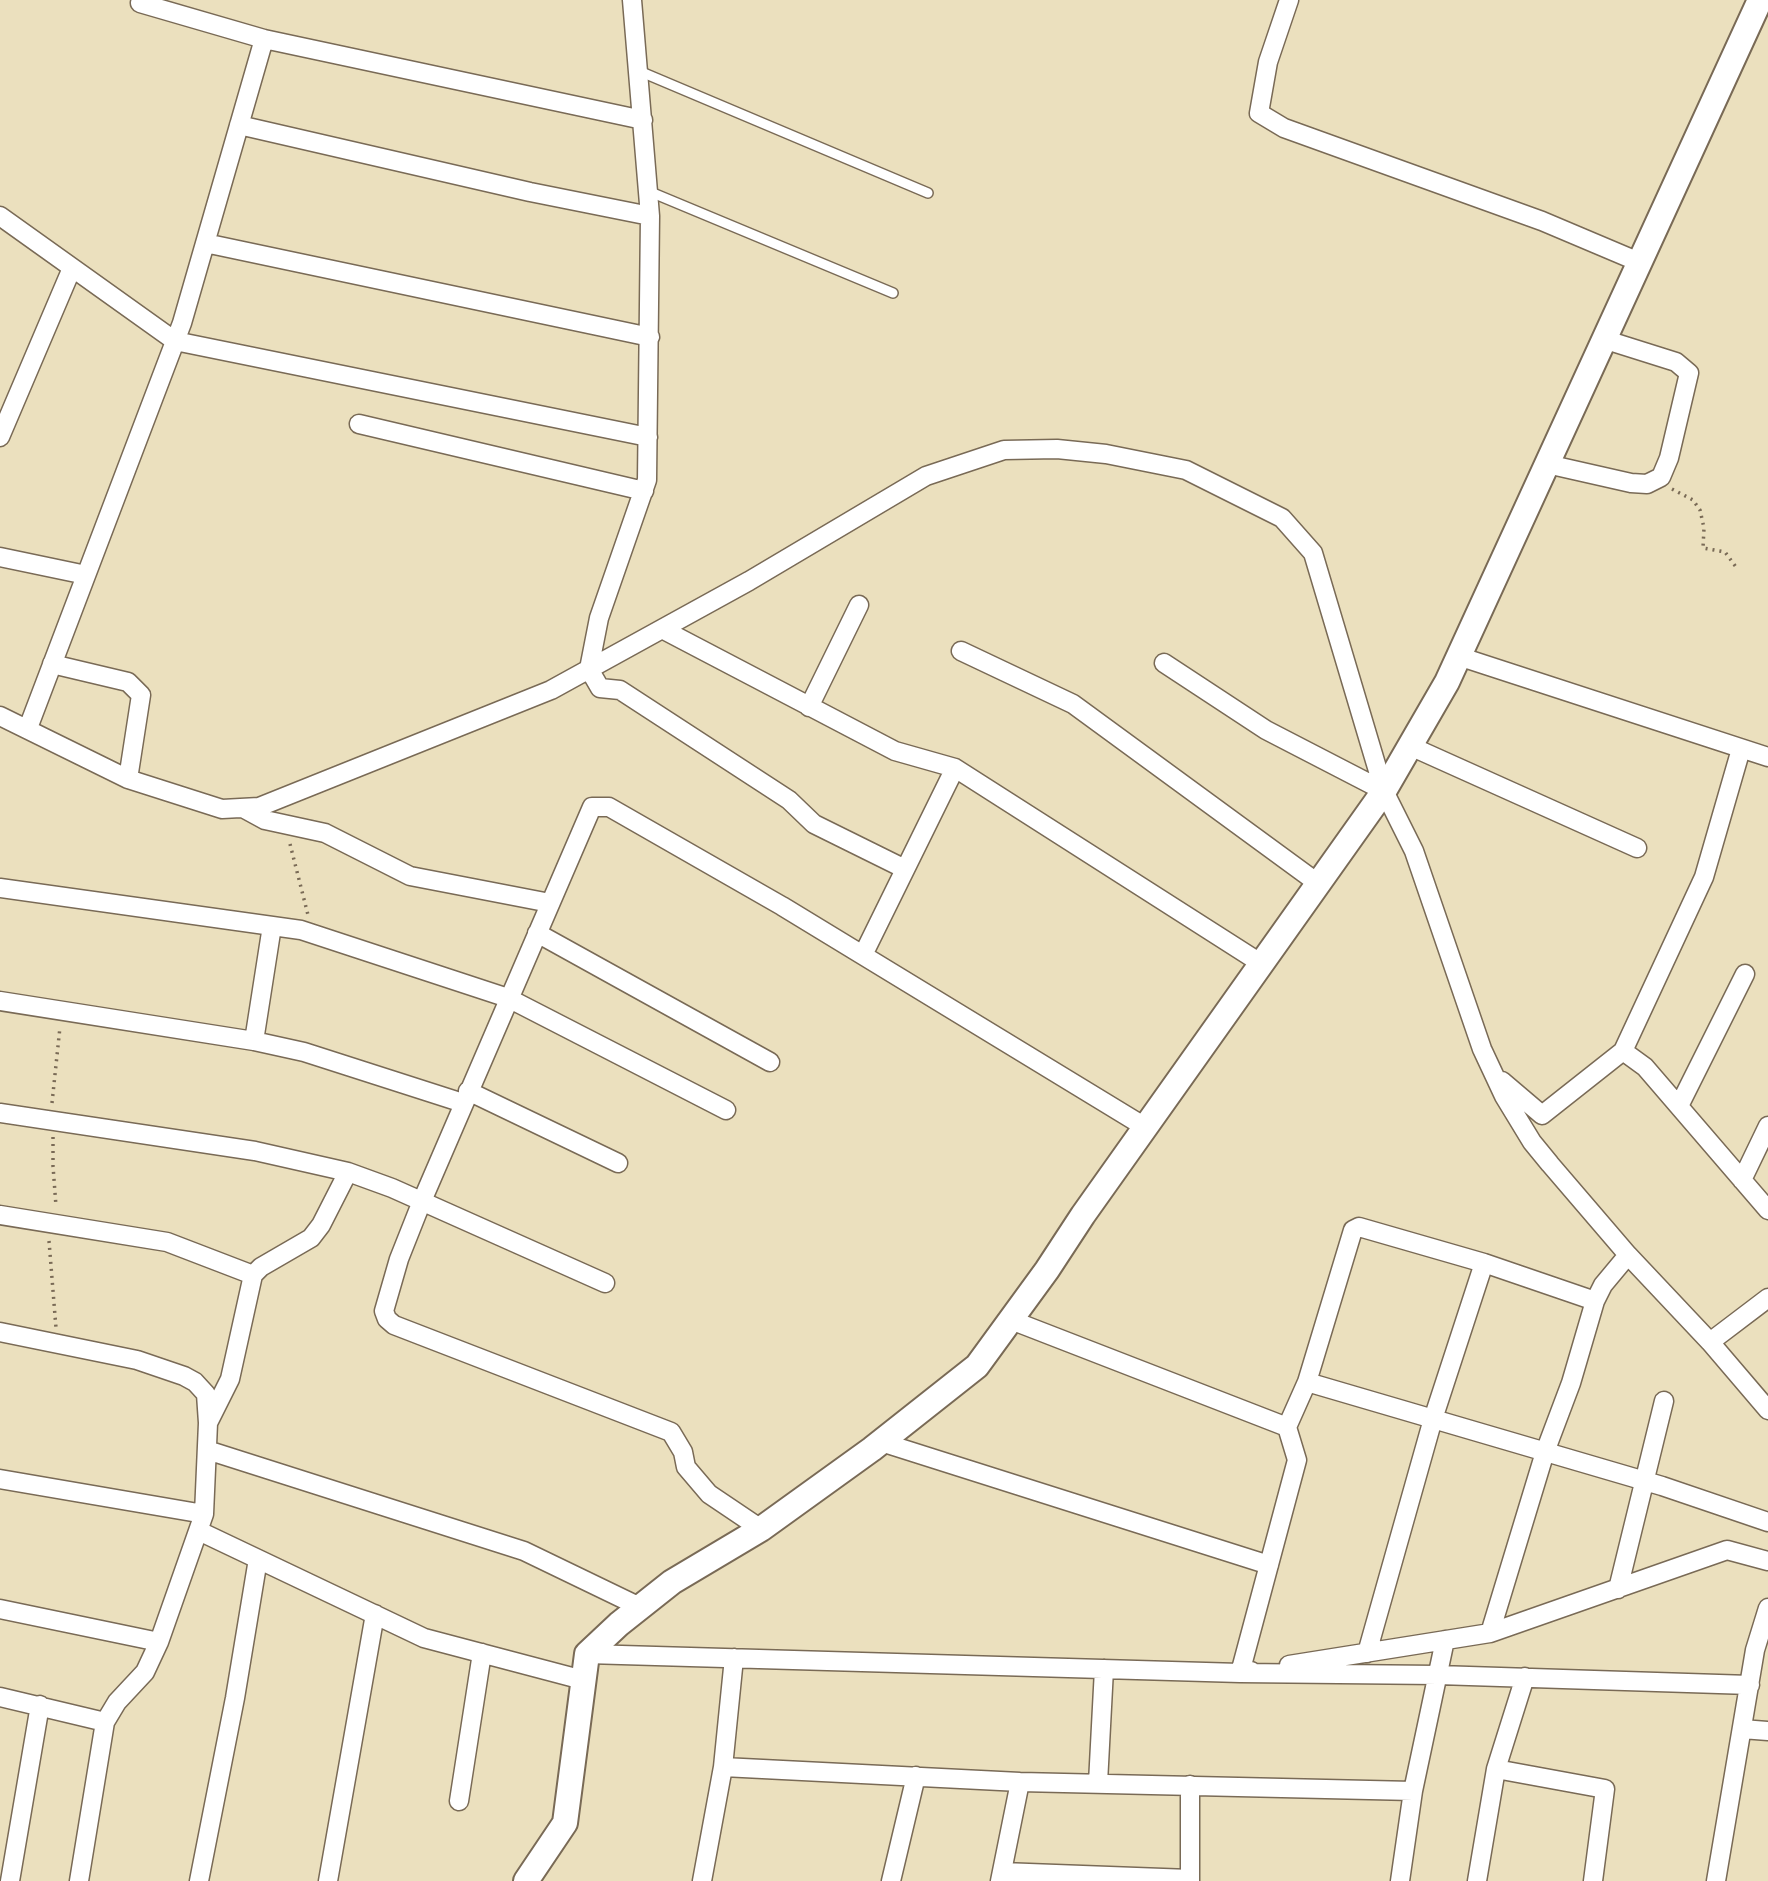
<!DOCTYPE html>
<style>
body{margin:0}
canvas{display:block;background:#ebe0be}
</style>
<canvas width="1768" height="1881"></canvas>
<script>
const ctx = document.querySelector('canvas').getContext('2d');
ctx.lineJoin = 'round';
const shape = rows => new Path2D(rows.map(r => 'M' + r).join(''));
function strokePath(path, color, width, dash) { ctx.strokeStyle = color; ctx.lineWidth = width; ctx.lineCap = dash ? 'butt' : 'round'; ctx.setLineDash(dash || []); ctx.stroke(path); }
const lane = shape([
 [639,71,928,193],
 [648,191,893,293]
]);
const street = shape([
 [632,0,650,216,647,480,599,618,589,669,600,688,620,690,789,800,814,824,905,869],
 [1289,0,1268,62,1259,113,1284,128,1542,221,1639,262],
 [140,3,264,39,643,120],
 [239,125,530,192,650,216],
 [0,216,175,341,648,437],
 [205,243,650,337],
 [359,424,644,491],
 [0,437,72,268],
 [1547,464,1631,483,1647,484,1661,477,1669,458,1689,373,1676,362,1603,339],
 [0,557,86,575],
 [662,629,895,751,955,768,1262,964],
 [961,651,1073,704,1319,884],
 [1458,656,1768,757],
 [1164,663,1266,730,1384,791],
 [52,664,128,682,141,695,128,779],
 [809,707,859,605],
 [0,716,128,779,222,809,259,807,551,690,749,581,926,476,1004,450,1057,449,1106,454,1186,470,1282,518,1313,553,1384,791,1414,851,1482,1049,1504,1096,1532,1142,1550,1164,1628,1255,1710,1342,1768,1410],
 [28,728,182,323,264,39],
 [1410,746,1637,848],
 [243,808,265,820,325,833,410,876,550,903],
 [0,888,301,930,508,998,726,1110],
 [537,933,770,1062],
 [863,955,955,768],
 [0,1001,254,1041,304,1052,463,1103],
 [254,1041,272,926],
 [1623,1051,1645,1067,1768,1210],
 [1502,1081,1542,1115,1623,1051,1704,877,1741,749],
 [468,1091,618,1163],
 [1679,1106,1745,974],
 [0,1113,255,1151,348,1172,392,1188,605,1283],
 [1742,1180,1768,1126],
 [0,1215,167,1242,253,1275],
 [1595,1301,1484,1263,1359,1227,1353,1230,1307,1382,1287,1427,1297,1460,1240,1673,1438,1675,1750,1685],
 [1011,1320,1287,1427],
 [0,1332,137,1360,184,1376,195,1382,206,1394,208,1423,204,1514,159,1642,145,1672,117,1702,105,1722,79,1881],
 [1710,1342,1768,1298],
 [1307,1382,1662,1486,1768,1522],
 [208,1423,230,1379,253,1275,261,1267,311,1238,321,1225,348,1172],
 [881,1442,1269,1565],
 [207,1450,524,1551,640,1607],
 [0,1479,204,1514],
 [761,1529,709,1494,686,1467,683,1452,671,1432,394,1325,387,1319,384,1311,399,1259,422,1201,592,807,609,807,782,906,1145,1127],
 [199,1531,424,1638,583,1680],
 [1618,1589,1664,1401],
 [0,1609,159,1642],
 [1490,1633,1545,1452,1571,1383,1595,1301,1603,1285,1628,1255],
 [1367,1653,1433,1419,1484,1263],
 [587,1654,1240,1673,1251,1671],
 [1289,1665,1490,1633,1727,1550,1768,1561],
 [0,1697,105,1722],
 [1742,1729,1768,1731],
 [723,1767,1020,1782,1413,1791],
 [1496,1769,1605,1789,1593,1881],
 [1098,1783,1104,1669],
 [459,1801,482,1653],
 [1002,1872,1190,1879],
 [10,1881,40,1705],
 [199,1881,235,1698,258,1559],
 [328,1881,375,1614],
 [702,1881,723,1767,734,1658],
 [891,1881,916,1776],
 [1000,1881,1020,1782],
 [1190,1881,1190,1785],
 [1400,1881,1413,1791,1445,1640],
 [1477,1881,1496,1769,1525,1677],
 [1716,1881,1755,1650,1768,1608]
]);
const secondary = shape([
 [526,1881,565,1823,587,1654,619,1624,672,1582,761,1529,872,1449,977,1366,1047,1270,1083,1215,1384,791,1447,682,1760,0]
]);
strokePath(lane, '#796a56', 12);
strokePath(street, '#796a56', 21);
strokePath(secondary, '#796a56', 28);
strokePath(shape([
 [1672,489,1693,500,1700,510,1704,528,1703,548,1725,552,1736,567],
 [290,844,308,915],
 [52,1103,60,1027],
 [53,1137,53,1166,56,1206],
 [49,1241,56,1328]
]), '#796a56', 3.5, [2, 5]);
strokePath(lane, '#fff', 9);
strokePath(street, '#fff', 18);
strokePath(secondary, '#fff', 24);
</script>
